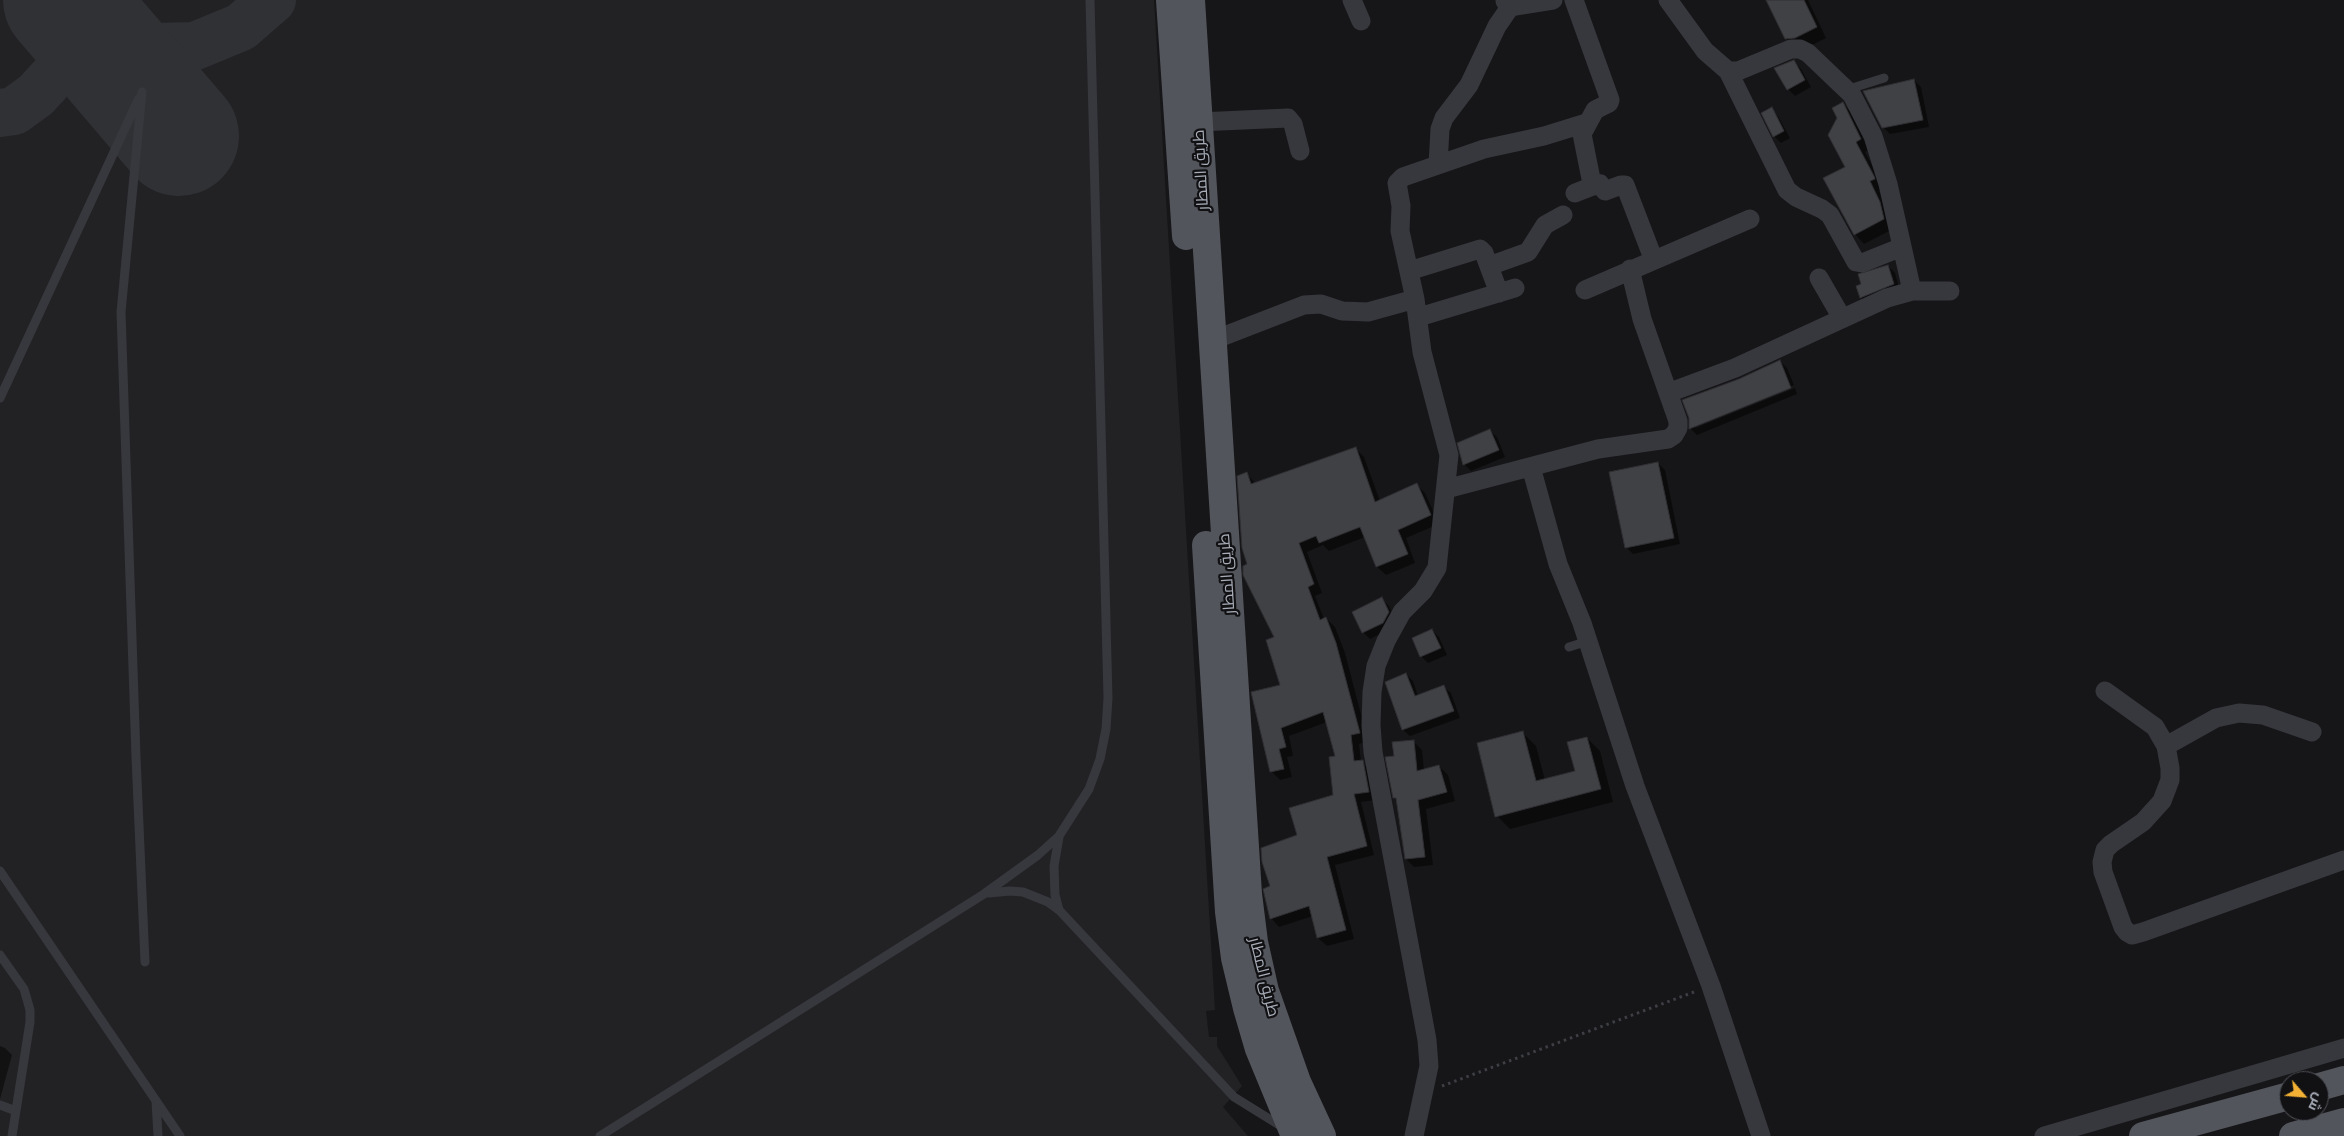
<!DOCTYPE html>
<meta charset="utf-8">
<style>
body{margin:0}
#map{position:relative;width:2344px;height:1136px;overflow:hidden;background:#161618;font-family:Raleway,Cairo,sans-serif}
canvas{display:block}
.north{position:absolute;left:2279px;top:1071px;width:50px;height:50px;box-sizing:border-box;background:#111113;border:1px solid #4d4f55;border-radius:50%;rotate:117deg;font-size:14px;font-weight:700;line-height:20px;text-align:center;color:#a8adb8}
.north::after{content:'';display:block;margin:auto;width:18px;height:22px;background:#f2b134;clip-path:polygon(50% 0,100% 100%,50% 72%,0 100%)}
</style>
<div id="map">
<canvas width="2344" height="1136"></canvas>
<div class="north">ش</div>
</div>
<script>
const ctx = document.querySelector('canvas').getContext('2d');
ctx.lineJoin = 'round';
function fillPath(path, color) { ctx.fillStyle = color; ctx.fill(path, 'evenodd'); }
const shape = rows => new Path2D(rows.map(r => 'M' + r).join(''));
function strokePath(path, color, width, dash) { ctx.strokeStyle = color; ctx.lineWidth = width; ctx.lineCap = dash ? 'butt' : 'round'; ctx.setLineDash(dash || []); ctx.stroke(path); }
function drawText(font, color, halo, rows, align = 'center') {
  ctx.font = font + ' Raleway,Cairo,sans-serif'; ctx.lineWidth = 4.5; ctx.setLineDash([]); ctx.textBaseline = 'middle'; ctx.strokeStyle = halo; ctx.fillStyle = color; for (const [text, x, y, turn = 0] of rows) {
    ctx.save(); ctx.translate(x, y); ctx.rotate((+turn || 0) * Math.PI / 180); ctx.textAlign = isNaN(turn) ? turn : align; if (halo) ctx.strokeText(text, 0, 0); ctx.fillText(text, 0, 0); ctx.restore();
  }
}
fillPath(shape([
 [0,0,1154,0,1215,1010,1206,1011,1209,1037,1217,1037,1217,1046,1242,1086,1223,1107,1248,1136,0,1136]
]), '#222225');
fillPath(shape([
 [1767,0,1808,0,1826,38,1806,48,1796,49,1786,39],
 [1794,62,1801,69,1811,87,1795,96,1788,89],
 [1914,80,1921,87,1929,127,1890,134,1883,127],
 [1843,104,1852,113,1870,149,1865,152,1883,186,1884,189,1879,191,1890,212,1893,229,1864,244,1855,234,1838,118],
 [1771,109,1778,116,1790,138,1781,143,1774,136],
 [1888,266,1895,273,1900,291,1868,304,1861,298],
 [1780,361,1787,368,1794,385,1695,425,1695,428,1795,388,1797,394,1697,435,1690,428,1739,380],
 [1490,431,1497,437,1505,457,1471,471,1464,464],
 [1356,449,1364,457,1380,501,1417,485,1425,493,1439,524,1406,538,1415,563,1386,575,1377,567,1365,537,1329,551,1323,545,1307,552,1322,593,1315,596,1324,619,1326,618,1335,627,1345,653,1368,741,1359,744,1361,762,1371,770,1377,800,1361,802,1374,855,1335,865,1354,939,1327,946,1318,938,1313,916,1279,927,1271,918,1272,887,1298,836,1334,795,1336,758,1327,722,1289,736,1293,756,1287,757,1292,777,1280,780,1271,771,1282,686,1275,638,1248,565,1247,474,1256,484],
 [1658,463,1665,470,1680,544,1633,554,1626,547],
 [1382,599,1389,606,1395,620,1390,629,1370,639,1363,632],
 [1432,630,1439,637,1447,655,1428,663,1421,656],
 [1406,674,1413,681,1418,696,1444,687,1451,693,1460,718,1410,736,1403,730,1387,681],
 [1522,732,1536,746,1545,780,1576,772,1587,738,1600,751,1613,802,1510,829,1497,816],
 [1413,741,1422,750,1424,770,1439,766,1448,775,1455,801,1426,809,1433,865,1414,867,1406,859,1398,801,1394,798,1395,757],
 [0,1046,5,1048,12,1055,0,1099]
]), '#0007');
strokePath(shape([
 [76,16,124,42,152,47,195,46,241,27,272,0],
 [0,113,14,111,36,95,59,70,72,43,76,16,75,0]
]), '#303135', 48);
strokePath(shape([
 [63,0,179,136]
]), '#303135', 120);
const building = shape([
 [1766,0,1804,0,1817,27,1795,38,1785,39,1766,0],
 [1794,60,1805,80,1787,90,1774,68,1794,60],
 [1914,79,1923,120,1882,128,1863,91,1914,79],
 [1843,102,1861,139,1856,142,1874,176,1875,179,1870,181,1880,202,1884,219,1854,235,1823,178,1845,167,1828,135,1837,118,1832,108,1843,102],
 [1772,107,1784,131,1773,137,1761,113,1772,107],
 [1888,265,1894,284,1860,298,1856,286,1861,284,1858,274,1888,265],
 [1780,360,1791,388,1689,429,1689,418,1682,400,1739,379,1780,360],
 [1490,429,1499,450,1463,465,1457,443,1490,429],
 [1356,447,1375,502,1417,483,1431,515,1398,530,1408,554,1376,567,1360,527,1319,543,1316,536,1299,543,1314,584,1308,587,1320,620,1326,617,1336,643,1360,733,1351,735,1354,761,1363,760,1369,792,1354,794,1367,846,1327,857,1346,930,1317,938,1309,906,1270,919,1263,889,1270,886,1262,862,1261,848,1297,835,1289,808,1333,795,1329,757,1335,756,1323,712,1281,728,1286,747,1279,749,1284,769,1270,772,1251,692,1280,685,1266,640,1274,637,1243,575,1243,566,1247,564,1242,548,1237,476,1247,472,1251,484,1356,447],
 [1658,462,1674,538,1625,548,1609,472,1658,462],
 [1382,597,1389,612,1383,623,1362,633,1352,612,1382,597],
 [1432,629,1441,648,1420,657,1412,638,1432,629],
 [1406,673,1415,696,1444,685,1454,711,1402,730,1385,682,1406,673],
 [1523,731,1536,781,1575,771,1567,742,1587,737,1601,789,1495,817,1477,743,1523,731],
 [1414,740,1417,771,1439,765,1447,792,1418,800,1425,857,1405,859,1396,798,1393,798,1385,757,1394,756,1392,742,1414,740]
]);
fillPath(building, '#404145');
strokePath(building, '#303034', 1);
strokePath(shape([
 [1442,1086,1694,992]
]), '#3d3f44', 3, [2.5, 4]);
strokePath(shape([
 [1846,90,1884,78],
 [142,92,121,312,136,757,145,962],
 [0,398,139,98],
 [1569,647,1588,641],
 [0,871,180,1136],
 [989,893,1010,891,1023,892,1048,902,1059,910,1234,1097,1284,1128],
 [1059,910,1055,895,1054,866,1059,837],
 [0,955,24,989,30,1010,30,1022,12,1136],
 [156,1101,158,1136],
 [0,1105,16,1111],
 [600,1136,984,894,1038,855,1059,836,1089,789,1100,759,1106,729,1108,698,1090,0]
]), '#37383d', 9);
strokePath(shape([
 [1352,0,1361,21],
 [1574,0,1610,100,1609,103,1595,110,1582,134,1592,184,1594,186,1600,184,1605,191,1621,185,1625,185,1653,258],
 [1668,0,1705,51,1728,71,1738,71,1791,49,1800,49,1808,53,1852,95,1873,136,1888,184,1912,291],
 [1505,1,1509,7,1553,0],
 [1728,71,1787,190,1796,197,1822,209,1830,215,1856,262,1862,263,1902,247],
 [1198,122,1288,118,1293,124,1300,151],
 [1438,165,1440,129,1444,118,1469,85,1497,26,1515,0],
 [1575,193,1593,186],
 [1489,266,1528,252,1545,225,1563,215],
 [1409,271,1480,249,1484,253,1499,293],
 [1819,278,1842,318],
 [1585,290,1750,219],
 [1419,317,1515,288],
 [1211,341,1304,305,1321,304,1342,311,1368,312,1415,299],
 [1668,393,1735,368,1887,298,1912,291,1950,291],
 [1531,467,1558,564,1582,623,1635,786,1711,986,1761,1136],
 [1446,489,1598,449,1668,439,1674,435,1678,428,1678,421,1642,319,1630,269],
 [2105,691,2155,727,2166,746,2170,768,2170,780,2162,801,2143,822,2111,844,2105,850,2102,862,2103,872,2123,927,2127,932,2132,935,2143,932,2344,860],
 [2166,746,2216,718,2239,713,2263,715,2312,732],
 [1414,1136,1429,1066,1427,1040,1373,752,1371,725,1372,692,1376,666,1386,641,1402,612,1423,591,1437,568,1449,455,1422,352,1415,299,1400,231,1401,206,1397,183,1403,177,1484,149,1544,136,1586,123],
 [2044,1136,2344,1048]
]), '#37383d', 19);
strokePath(shape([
 [1170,0,1186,236],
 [1191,0,1248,894,1254,942,1265,991,1297,1082,1322,1136],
 [1206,545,1229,912,1235,958,1247,1008,1259,1049,1295,1136],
 [2319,1087,2344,1080],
 [2143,1136,2289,1096],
 [2293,1136,2344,1122]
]), '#53555c', 28);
drawText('16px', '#a8adb8', '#111113', [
 ["طريق المطار",1201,170,-93],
 ["طريق المطار",1227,574,-94],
 ["طريق المطار",1264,977,76]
]);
</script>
